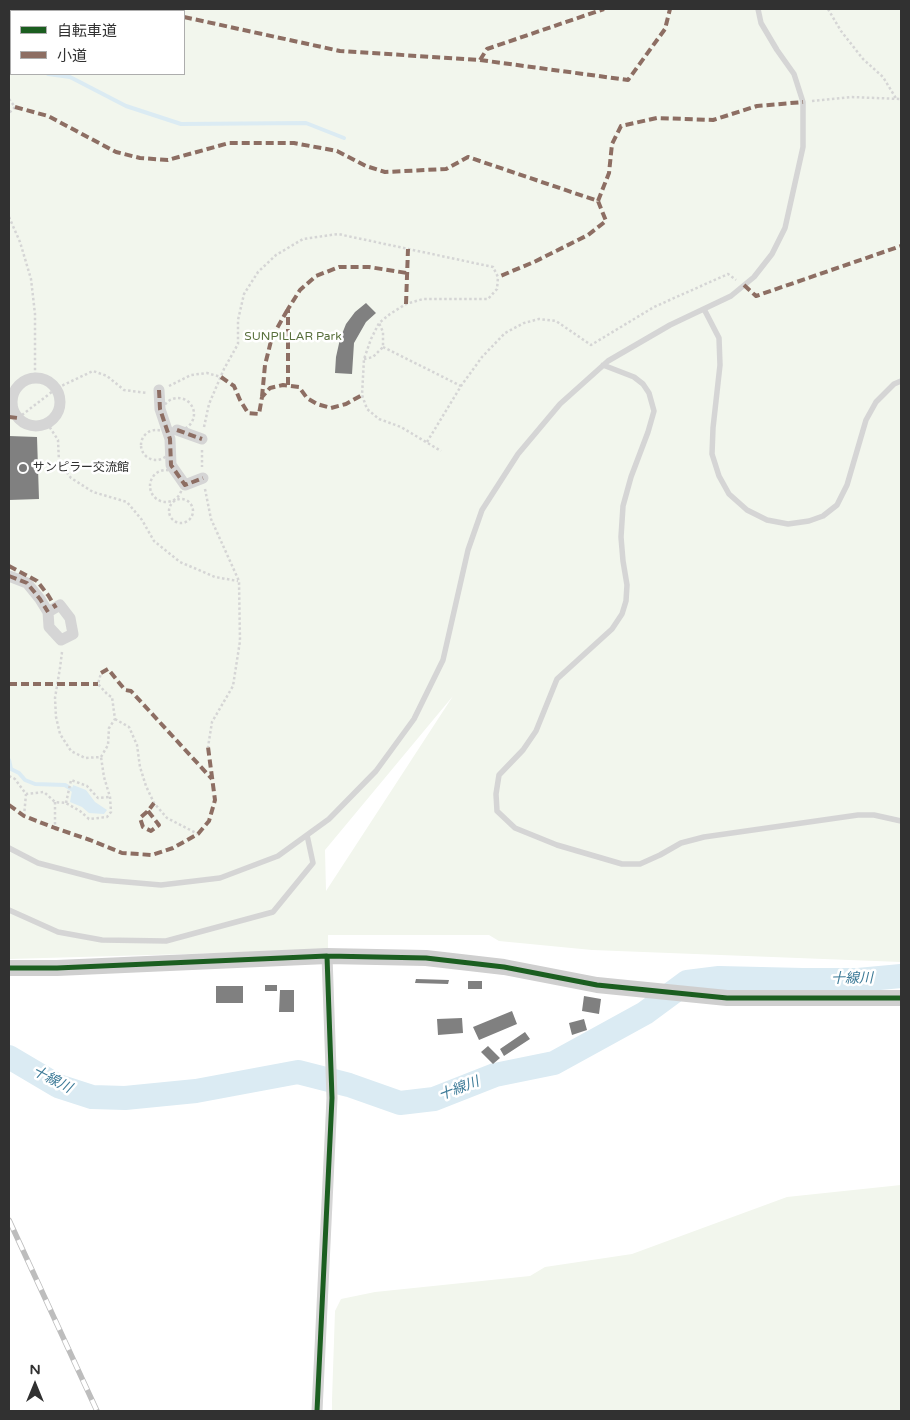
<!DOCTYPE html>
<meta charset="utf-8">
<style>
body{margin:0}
#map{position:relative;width:910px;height:1420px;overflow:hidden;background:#fff;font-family:"Varela Round","Noto Sans JP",sans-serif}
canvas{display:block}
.frame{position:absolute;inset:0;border:10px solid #313131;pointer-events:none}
.legend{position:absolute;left:10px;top:10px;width:175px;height:65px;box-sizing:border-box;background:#fff;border:1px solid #adadad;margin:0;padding:6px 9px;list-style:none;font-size:15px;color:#313131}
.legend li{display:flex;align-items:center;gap:10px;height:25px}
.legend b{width:25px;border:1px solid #adadad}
.north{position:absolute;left:10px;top:1360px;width:50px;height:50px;-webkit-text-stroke:4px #fff;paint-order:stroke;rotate:0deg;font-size:14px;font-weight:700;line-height:20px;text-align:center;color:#313131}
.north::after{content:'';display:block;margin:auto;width:18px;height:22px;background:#313131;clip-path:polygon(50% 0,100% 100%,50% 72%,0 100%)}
</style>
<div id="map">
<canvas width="910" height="1420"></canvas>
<div class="frame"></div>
<ul class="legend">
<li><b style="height:6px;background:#1b5e20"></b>自転車道</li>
<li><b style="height:6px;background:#8d6e63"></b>小道</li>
</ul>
<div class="north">N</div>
</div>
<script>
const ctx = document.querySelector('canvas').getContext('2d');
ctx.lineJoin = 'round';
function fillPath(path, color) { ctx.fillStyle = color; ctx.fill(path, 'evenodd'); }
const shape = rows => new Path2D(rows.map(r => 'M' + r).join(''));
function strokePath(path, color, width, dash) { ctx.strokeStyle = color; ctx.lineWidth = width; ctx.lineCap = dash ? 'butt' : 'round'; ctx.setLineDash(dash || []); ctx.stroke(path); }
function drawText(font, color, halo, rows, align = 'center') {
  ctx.font = font + ' "Varela Round","Noto Sans JP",sans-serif'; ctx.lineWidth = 5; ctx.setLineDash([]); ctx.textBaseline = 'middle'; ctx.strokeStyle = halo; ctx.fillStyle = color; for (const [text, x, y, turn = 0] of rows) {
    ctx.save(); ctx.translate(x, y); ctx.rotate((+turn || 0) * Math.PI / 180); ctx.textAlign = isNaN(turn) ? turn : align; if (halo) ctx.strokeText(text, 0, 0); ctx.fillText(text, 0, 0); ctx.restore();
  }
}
fillPath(shape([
 [9,9,901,9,901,962,592,950,499,941,489,935,328,935,328,950,9,959],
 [11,11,184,11,184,74,11,74],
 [453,696,326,891,325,850],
 [901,1185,901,1411,332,1411,332,1400,335,1311,341,1299,375,1292,530,1276,545,1267,632,1254,787,1197]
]), '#f2f6ed');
fillPath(shape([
 [73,785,86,790,95,802,107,810,104,814,89,813,82,807,70,802]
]), '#dbebf3');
strokePath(shape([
 [9,53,11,55],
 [48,74,70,77,126,106,181,124,306,123,344,138],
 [9,760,11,769,19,773,25,780,35,784,65,785,76,792]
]), '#dbebf3', 4);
strokePath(shape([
 [9,1057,58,1086,92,1097,125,1098,196,1091,298,1072,349,1085,400,1103,434,1099,495,1075,554,1063,645,1013,687,982,719,978,803,980,858,980,901,976]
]), '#dbebf3', 24);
fillPath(shape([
 [366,303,376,313,366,322,354,343,352,374,335,373,336,357,340,339,346,324,355,312],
 [9,436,37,437,39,499,9,500],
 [416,979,449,980,448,984,415,983],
 [468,981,482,981,482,989,468,989],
 [265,985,277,985,277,991,265,991],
 [216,986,243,986,243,1003,216,1003],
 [280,990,294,990,294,1012,279,1012],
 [584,996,601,999,599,1014,582,1011],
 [512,1011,517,1024,479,1040,473,1027],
 [462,1018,463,1033,438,1035,437,1019],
 [584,1019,587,1030,572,1035,569,1023],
 [525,1032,530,1039,504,1056,500,1049],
 [488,1046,500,1058,493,1064,481,1052]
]), '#808080');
strokePath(shape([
 [828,9,841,31,863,59,883,77,897,100],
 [9,99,15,107,9,113],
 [812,101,851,97,901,99],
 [9,217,20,242,31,279,35,314,35,377],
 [383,347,461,386],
 [364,359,373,357,383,347,383,332,379,323],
 [169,386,191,375,207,373,221,377],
 '162 414a16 16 0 1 1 32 0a16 16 0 1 1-32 0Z',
 [18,418,57,388,93,371,107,376,124,390,147,393],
 [47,423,58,440,59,462,71,478,93,492,127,502,142,520,154,541,180,562,215,577,238,581],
 [204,427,209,404,224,369,238,344,238,320,244,294,258,272,276,255,303,239,338,234,493,267,498,277,497,289,488,299,423,299,406,304,390,314,379,323,371,339,364,359,362,395,367,409,379,419,401,427,441,451],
 '141 445a15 15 0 1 1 30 0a15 15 0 1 1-30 0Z',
 [427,442,461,386,482,357,505,333,524,323,539,319,556,321,591,345,654,307,728,274,736,280],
 [202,450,202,467],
 '150 486a16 16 0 1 1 32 0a16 16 0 1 1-32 0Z',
 [205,489,211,519,239,581,240,641,233,686,212,722,208,747],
 '169 511a12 12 0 1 1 24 0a12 12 0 1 1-24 0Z',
 [62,652,60,668,55,698,56,717,60,734,71,751,85,758,101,757,108,745,109,728,115,719,112,697,108,695,98,684,101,673],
 [115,719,129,727,137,745,140,767,146,786,154,803,167,818,198,834],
 [9,776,15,779,26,794,44,792,55,802,66,803,80,811,89,819,107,817,111,812,110,797,104,777,101,757],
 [55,802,55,828],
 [66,803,71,780,87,786,98,798,110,797],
 [24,816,26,794]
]), '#d5d5d5', 2.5, [2.5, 2.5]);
strokePath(shape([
 [704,309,719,338,720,365,713,428,712,454,719,476,729,494,747,510,767,520,788,524,809,521,823,516,837,505,847,485,866,420,876,402,894,384,901,381],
 [603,365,634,377,643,384,649,393,654,411,648,432,631,477,623,506,621,537,623,561,627,585,626,601,622,614,612,629,557,679,536,731,523,750,499,775,496,794,497,811,515,828,557,845,622,864,640,864,660,855,681,843,704,837,858,815,874,815,901,821],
 [9,848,38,863,103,880,161,885,220,878,278,856,329,819,376,771,414,719,443,660,468,550,482,510,518,454,560,404,608,361,670,325,731,296,754,277,772,254,785,228,803,147,803,102,794,74,777,50,761,23,758,9],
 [9,910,58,932,102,940,166,941,273,912,313,863,307,835]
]), '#d5d5d5', 5.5);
strokePath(shape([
 '12 402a24 24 0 1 1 48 0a24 24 0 1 1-48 0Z',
 [159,390,160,409,170,439,171,465,185,485,203,478],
 [177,430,202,439],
 [9,576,27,583,40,599,48,612,49,627,61,640,73,634,70,618,60,605,48,612],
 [317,1411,332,1098,327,956]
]), '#d5d5d5', 11);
strokePath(shape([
 [9,968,57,968,327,956,426,958,504,967,597,985,727,998,901,998]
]), '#cfcfcf', 16);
const rail = shape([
 [9,1220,97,1411]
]);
strokePath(rail, '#bdbdbd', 5.5);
strokePath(rail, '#fff', 4, [11]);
strokePath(shape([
 [141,9,156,11],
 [167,9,167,11],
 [184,17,340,51,480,60,628,80,665,29,670,9],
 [480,60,487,49,604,9],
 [15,107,48,116,116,152,140,158,168,160,229,143,294,143,337,151,366,166,385,172,446,169,468,157,598,201,606,221,588,235,534,262,498,277],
 [598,201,609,173,612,144,621,126,657,118,713,120,757,106,803,102],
 [744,285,756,296,901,246],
 [406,304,408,249],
 [221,377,234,386,240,400,248,413,259,414,262,397,270,388,283,385,299,387,307,398,317,404,331,408,346,404,362,395],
 [288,385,288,309,300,290,316,276,339,267,369,267,407,273],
 [159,390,160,409,170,439,171,465,185,485,203,478],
 [262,397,265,365,272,337,288,309],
 [9,417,18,418],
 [177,430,202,439],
 [9,566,37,581,48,595,56,608],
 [9,576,27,583,40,599,48,612],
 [101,673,108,669,125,690,131,691,212,779],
 [9,684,98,684],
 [9,805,24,816,55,828,90,840,122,853,152,855,173,848,198,834,209,821,215,800,208,747],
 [148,811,159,825,151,831,143,827,140,818,148,811,154,803]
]), '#8d6e63', 4, [8, 4]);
strokePath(shape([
 [9,968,57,968,327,956,426,958,504,967,597,985,727,998,901,998],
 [317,1411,332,1098,327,956]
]), '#1b5e20', 5);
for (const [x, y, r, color] of [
 [23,468,5,"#797979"]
]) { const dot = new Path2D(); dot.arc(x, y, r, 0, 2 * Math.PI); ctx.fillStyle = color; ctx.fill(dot); strokePath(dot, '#fff', 2); }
drawText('12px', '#586f3c', '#fff', [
 ["SUNPILLAR Park",293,337]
]);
drawText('12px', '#313131', '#fff', [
 ["サンピラー交流館",33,468]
], 'left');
drawText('italic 14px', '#3c7a97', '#fff', [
 ["十線川",852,979,-1],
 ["十線川",52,1080,27],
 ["十線川",459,1089,-21]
]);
</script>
